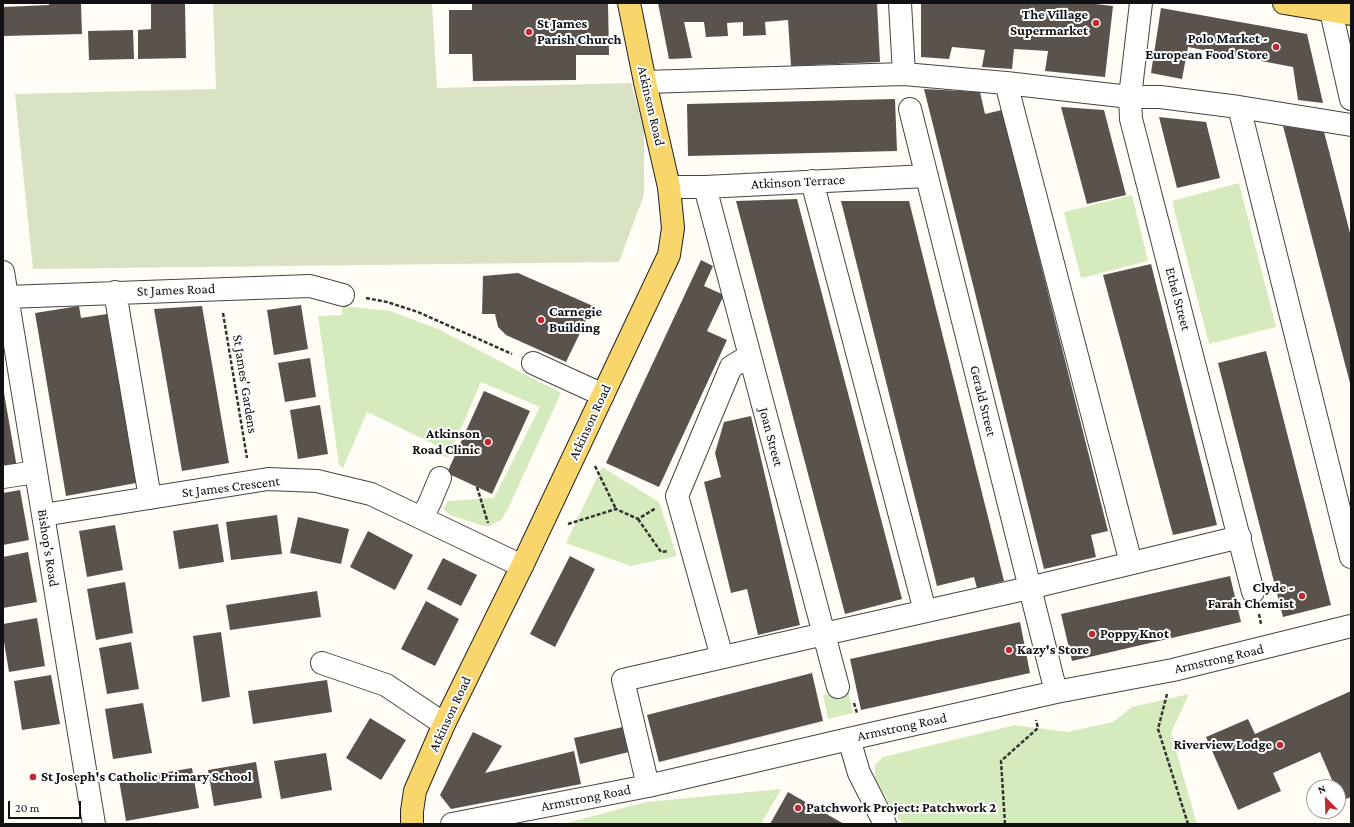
<!DOCTYPE html>
<style>
body{margin:0}
#map{position:relative;width:1354px;height:827px;overflow:hidden;background:#fffdf5;font-family:"Crimson Pro",serif}
canvas{display:block}
.frame{position:absolute;inset:0;border:4px solid #111;pointer-events:none}
.north{position:absolute;left:1306px;top:779px;width:40px;height:40px;box-sizing:border-box;background:#fff;border:1px solid #a0a0a0;border-radius:50%;rotate:337deg;font-size:11px;font-weight:700;line-height:16px;text-align:center;color:#111}
.north::after{content:'';display:block;margin:auto;width:14px;height:18px;background:#c4262e;clip-path:polygon(50% 0,100% 100%,50% 72%,0 100%)}
.scale{position:absolute;left:8px;top:801px;width:73px;height:18px;box-sizing:border-box;border:2px solid #111;border-top:0;padding-left:5px;font-size:12px;line-height:14px;white-space:nowrap;color:#111;-webkit-text-stroke:3px #fff;paint-order:stroke}
</style>
<div id="map">
<canvas width="1354" height="827"></canvas>
<div class="frame"></div>
<div class="north">N</div>
<div class="scale">20 m</div>
</div>
<script>
const ctx = document.querySelector('canvas').getContext('2d');
ctx.lineJoin = 'round';
function fillPath(path, color) { ctx.fillStyle = color; ctx.fill(path, 'evenodd'); }
const shape = rows => new Path2D(rows.map(r => 'M' + r).join(''));
function strokePath(path, color, width, dash) { ctx.strokeStyle = color; ctx.lineWidth = width; ctx.lineCap = dash ? 'butt' : 'round'; ctx.setLineDash(dash || []); ctx.stroke(path); }
function drawText(font, color, halo, rows, align = 'center') {
  ctx.font = font + ' "Crimson Pro",serif'; ctx.lineWidth = 4; ctx.setLineDash([]); ctx.textBaseline = 'middle'; ctx.strokeStyle = halo; ctx.fillStyle = color; for (const [text, x, y, turn = 0] of rows) {
    ctx.save(); ctx.translate(x, y); ctx.rotate((+turn || 0) * Math.PI / 180); ctx.textAlign = isNaN(turn) ? turn : align; if (halo) ctx.strokeText(text, 0, 0); ctx.fillText(text, 0, 0); ctx.restore();
  }
}
fillPath(shape([
 [1239,183,1276,327,1209,344,1172,201],
 [1132,195,1148,261,1081,278,1064,212],
 [342,306,390,311,438,329,561,393,507,511,501,520,489,526,484,526,450,515,443,509,448,501,494,498,540,407,481,382,448,458,440,454,442,448,367,412,343,468,339,465,318,316,342,315],
 [602,467,659,502,677,556,631,566,566,543],
 [848,690,853,713,828,719,823,695],
 [1189,694,1171,733,1197,824,904,824,898,818,875,779,875,765,883,757,1015,725,1067,732,1113,722,1132,707],
 [781,789,761,824,563,824,646,802]
]), '#d5ebbd');
fillPath(shape([
 [213,3,432,3,437,88,631,83,644,130,644,195,619,262,33,269,15,94,216,89]
]), '#d9e3c4');
fillPath(shape([
 [49,3,81,3,82,34,3,36,3,7,49,5],
 [151,3,185,3,186,58,138,59,138,30,151,29],
 [472,3,608,3,609,55,576,55,576,80,473,81,472,54,449,54,449,10,472,10],
 [658,3,877,3,880,62,791,66,788,20,765,22,766,35,743,36,743,22,727,23,728,36,706,37,704,22,684,22,692,58,669,59],
 [921,3,1086,3,1113,6,1105,77,1045,71,1048,51,1014,49,1012,69,982,67,985,50,952,47,949,59,921,57],
 [1161,8,1307,34,1323,103,1298,100,1293,67,1188,47,1182,79,1151,73],
 [133,30,134,59,89,60,88,31],
 [924,89,980,92,985,114,1002,110,1108,531,1091,535,1096,557,1044,569],
 [895,99,897,151,688,156,687,104],
 [1061,107,1104,110,1126,195,1087,204],
 [1159,117,1206,122,1220,178,1177,188],
 [1283,126,1324,132,1329,151,1351,237,1351,387],
 [797,199,902,599,845,614,736,201],
 [841,201,909,201,1004,581,977,588,974,577,937,586],
 [701,260,713,266,704,286,724,295,707,331,727,340,659,487,606,463],
 [1151,264,1217,525,1173,535,1103,275],
 [518,273,593,306,566,362,506,335,498,327,495,314,482,314,483,276],
 [301,305,308,349,274,355,267,310],
 [79,306,81,318,107,314,136,483,66,496,35,313],
 [202,306,229,463,182,471,154,309],
 [1266,351,1331,605,1283,617,1218,363],
 [310,358,316,397,285,402,278,363],
 [3,387,17,468,3,470],
 [484,391,530,411,492,494,447,473],
 [320,405,328,454,298,459,290,410],
 [751,416,800,625,758,635,747,589,731,593,704,482,721,477,715,453,724,422],
 [20,490,29,540,3,545,3,493],
 [277,515,282,554,231,560,226,522],
 [298,517,349,529,341,564,290,553],
 [218,524,224,562,179,569,173,531],
 [115,525,123,570,87,577,79,531],
 [368,531,413,555,395,590,350,567],
 [28,552,37,602,3,608,3,557],
 [570,556,595,569,555,647,530,634],
 [443,558,477,575,461,606,427,589],
 [1230,576,1241,622,1072,661,1061,614],
 [125,582,133,633,96,640,87,589],
 [317,591,321,617,230,630,226,605],
 [426,601,459,619,435,666,401,649],
 [37,618,45,666,9,672,3,636,3,624],
 [1020,622,1030,673,861,710,850,659],
 [221,632,230,697,202,702,193,636],
 [131,642,139,689,107,694,99,648],
 [812,673,823,721,659,762,647,715],
 [51,675,60,724,22,730,14,681],
 [327,680,332,712,253,724,248,691],
 [1351,691,1351,797,1341,801,1338,793,1338,787,1335,787,1320,752,1273,773,1281,791,1238,810,1206,737,1248,719,1255,734],
 [143,703,152,753,113,759,105,709],
 [370,718,406,740,381,780,346,758],
 [623,727,629,752,580,764,574,738],
 [473,732,502,746,485,773,574,751,581,784,451,809,440,795],
 [326,753,332,790,281,799,274,761],
 [256,762,262,798,214,806,208,770],
 [192,768,199,808,126,821,119,780],
 [788,792,844,824,770,824]
]), '#5a524d');
const minor = shape([
 [900,3,904,74],
 [1141,3,1130,97,1131,119,1253,592],
 [1331,11,1351,99],
 [645,82,904,74,1006,83,1130,97,1160,97,1239,107,1351,125],
 [1006,83,1131,563],
 [1239,107,1351,557],
 [910,109,1056,692],
 [812,181,925,611],
 [669,187,705,187,927,176],
 [705,187,838,687],
 [3,272,94,824],
 [115,292,150,498],
 [7,297,310,286,343,295],
 [533,363,603,395],
 [3,477,36,472],
 [43,515,268,479,317,481,371,494,522,566],
 [422,518,430,502,440,478],
 [722,657,677,496,731,367,749,356],
 [322,663,386,685,444,724],
 [849,739,859,773,885,824],
 [648,786,623,680,824,634,1029,588,1240,537],
 [452,824,648,786,849,739,1056,692,1173,670,1351,626]
]);
const major = shape([
 [1284,3,1351,14],
 [412,824,412,811,415,791,444,724,522,566,669,255,673,228,669,187,645,82,629,3]
]);
strokePath(minor, '#444', 24);
strokePath(major, '#222', 24);
strokePath(shape([
 [366,298,387,302,418,312,512,354],
 [223,313,247,458],
 [595,466,616,509],
 [477,487,488,523],
 [638,519,661,552,668,551],
 [568,524,616,509,638,519,656,508],
 [1259,614,1261,624],
 [1167,694,1158,729,1188,824],
 [854,703,857,713],
 [1005,824,1001,761,1038,728,1036,720]
]), '#333', 2.5, [4, 2]);
strokePath(minor, '#fff', 22);
strokePath(major, '#f9d66b', 22);
for (const [x, y, r, color] of [
 [1096,23,4,"#c4262e"],
 [529,32,4,"#c4262e"],
 [1276,47,4,"#c4262e"],
 [541,320,4,"#c4262e"],
 [488,442,4,"#c4262e"],
 [1302,596,4,"#c4262e"],
 [1092,634,4,"#c4262e"],
 [1009,650,4,"#c4262e"],
 [1280,745,4,"#c4262e"],
 [33,777,4,"#c4262e"],
 [798,808,4,"#c4262e"]
]) { const dot = new Path2D(); dot.arc(x, y, r, 0, 2 * Math.PI); ctx.fillStyle = color; ctx.fill(dot); strokePath(dot, '#fff', 1.5); }
drawText('bold 14px', '#111', '#fff', [
 ["The Village",1088,15,"right"],
 ["Supermarket",1088,31,"right"],
 ["St James",537,24],
 ["Parish Church",537,40],
 ["Polo Market -",1268,39,"right"],
 ["European Food Store",1268,55,"right"],
 ["Carnegie",549,312],
 ["Building",549,328],
 ["Atkinson",480,434,"right"],
 ["Road Clinic",480,450,"right"],
 ["Clyde -",1294,588,"right"],
 ["Farah Chemist",1294,604,"right"],
 ["Poppy Knot",1100,634],
 ["Kazy's Store",1017,650],
 ["Riverview Lodge",1272,745,"right"],
 ["St Joseph's Catholic Primary School",41,777],
 ["Patchwork Project: Patchwork 2",806,808]
], 'left');
drawText('14px', '#111', '#fff', [
 ["Atkinson Road",651,106,77],
 ["Atkinson Terrace",798,182,-3],
 ["St James Road",176,290,-2],
 ["Ethel Street",1178,299,75],
 ["St James' Gardens",245,384,81],
 ["Gerald Street",983,401,76],
 ["Atkinson Road",590,422,-65],
 ["Joan Street",771,437,75],
 ["St James Crescent",231,487,-7],
 ["Bishop's Road",48,548,81],
 ["Armstrong Road",1219,659,-13],
 ["Atkinson Road",450,714,-65],
 ["Armstrong Road",902,727,-12],
 ["Armstrong Road",586,798,-11]
]);
</script>
